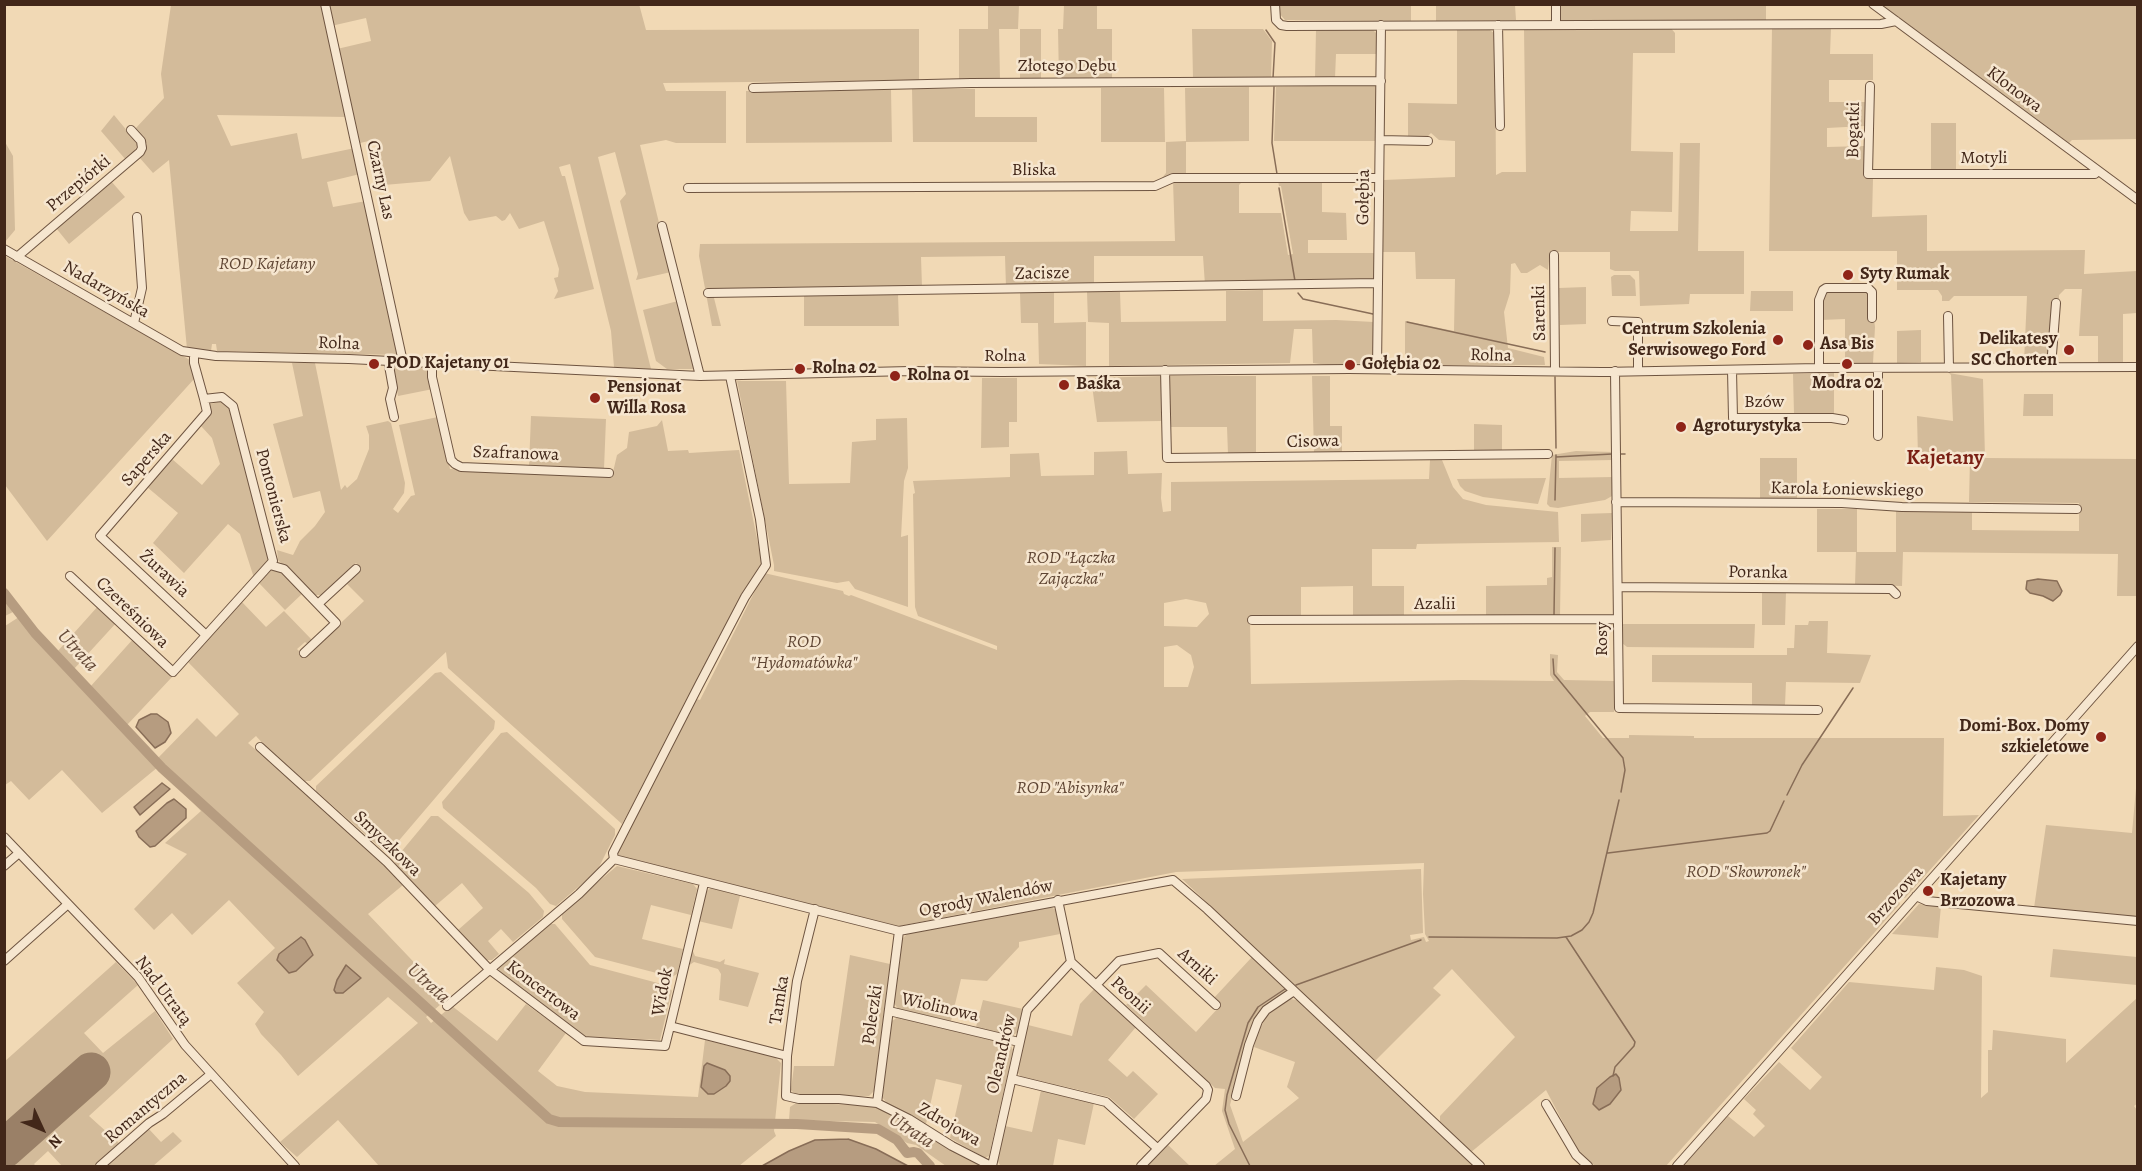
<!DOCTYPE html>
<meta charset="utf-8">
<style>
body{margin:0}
#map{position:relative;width:2142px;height:1171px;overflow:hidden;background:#f1d9b5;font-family:Alegreya,serif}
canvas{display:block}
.frame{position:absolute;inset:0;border:6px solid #422719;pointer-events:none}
.north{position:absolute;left:12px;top:1099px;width:60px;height:60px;-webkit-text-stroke:4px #f6e6cf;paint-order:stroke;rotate:134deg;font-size:16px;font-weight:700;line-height:24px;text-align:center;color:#422719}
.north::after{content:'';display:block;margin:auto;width:21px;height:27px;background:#422719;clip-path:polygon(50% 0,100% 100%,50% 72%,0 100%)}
</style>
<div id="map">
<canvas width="2142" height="1171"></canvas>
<div class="frame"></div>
<div class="north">N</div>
</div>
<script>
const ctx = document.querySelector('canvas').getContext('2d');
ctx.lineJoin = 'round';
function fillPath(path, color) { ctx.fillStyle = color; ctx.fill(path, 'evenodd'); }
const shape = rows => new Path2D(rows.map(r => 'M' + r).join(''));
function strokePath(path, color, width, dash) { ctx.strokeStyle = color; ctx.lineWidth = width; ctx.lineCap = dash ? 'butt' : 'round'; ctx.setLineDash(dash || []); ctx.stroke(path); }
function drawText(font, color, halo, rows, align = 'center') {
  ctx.font = font + ' Alegreya,serif'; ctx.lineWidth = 5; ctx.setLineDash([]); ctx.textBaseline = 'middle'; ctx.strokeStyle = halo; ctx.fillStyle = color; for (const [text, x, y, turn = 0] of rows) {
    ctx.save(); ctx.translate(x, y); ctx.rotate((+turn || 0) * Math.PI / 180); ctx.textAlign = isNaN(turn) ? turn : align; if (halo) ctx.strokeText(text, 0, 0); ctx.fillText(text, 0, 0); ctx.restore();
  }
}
fillPath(shape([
 [639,4,646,30,919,29,919,80,663,83,666,91,726,91,726,143,676,143,666,140,640,145,671,272,636,280,638,274,620,201,626,194,615,152,598,157,651,369,614,367,611,331,570,164,559,167,562,176,565,176,594,289,554,299,558,291,554,278,558,277,559,269,544,221,519,229,510,213,505,220,502,221,496,216,469,221,464,213,450,156,430,181,384,185,379,146,373,140,360,143,337,49,371,41,366,18,331,26,327,5],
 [171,5,321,5,347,117,217,115,231,146,297,133,302,159,355,148,360,174,327,182,333,207,366,201,383,278,381,287,384,291,392,327,391,333,395,334,399,355,217,351,216,344,212,344,211,351,187,349,169,160,153,173,139,157,147,144,135,129,164,98,161,74],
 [988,5,1019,5,1018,29,999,29,1000,80,959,80,959,29,988,29],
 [1064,5,1097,5,1097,29,1112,29,1112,79,1059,80,1058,29,1063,29],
 [1280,5,1411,5,1411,21,1285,20,1279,13],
 [1436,5,1515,5,1516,20,1436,21],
 [1559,5,1766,5,1766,20,1558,21],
 [1882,5,2137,5,2137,139,2072,140,2069,143],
 [1669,26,1675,33,1675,53,1633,53,1631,151,1673,152,1672,212,1631,211,1630,231,1678,231,1680,143,1700,143,1698,251,1744,251,1744,294,1690,294,1689,304,1640,306,1639,271,1615,271,1610,269,1610,252,1550,252,1548,270,1540,265,1527,273,1521,273,1515,263,1511,264,1510,293,1504,312,1508,348,1544,357,1545,365,1405,365,1405,321,1454,331,1455,279,1416,279,1415,252,1382,252,1384,180,1455,177,1455,141,1439,140,1431,133,1427,137,1408,137,1408,103,1457,104,1457,30,1490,30,1495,34,1496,175,1502,172,1526,172,1524,29],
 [1772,27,1831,28,1830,54,1873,54,1873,80,1829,80,1829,102,1865,102,1865,126,1827,128,1827,147,1865,146,1864,178,1873,179,1872,217,1927,215,1927,251,2085,250,2084,274,2137,271,2137,313,2123,314,2123,362,2098,362,2098,336,2079,336,2082,289,2065,289,2059,295,2059,303,2052,303,2048,358,2043,362,2024,362,2027,296,1954,296,1949,301,1942,301,1942,296,1938,290,1897,290,1897,251,1769,251],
 [1020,29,1041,29,1041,80,1020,80],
 [1192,29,1263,29,1272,41,1271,78,1193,79],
 [1316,30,1373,30,1377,34,1377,54,1336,54,1335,78,1315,78],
 [1338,85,1377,86,1376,141,1274,141,1276,87],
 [1249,87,1249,141,1186,142,1186,174,1171,174,1162,178,1166,173,1166,142,1186,141,1185,88],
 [1101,88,1164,88,1165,142,1101,142],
 [912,89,975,89,975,117,1037,117,1037,142,913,142],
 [891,90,892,142,746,143,746,91],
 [114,115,138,144,134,152,126,160,101,131],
 [1931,123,1956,123,1956,169,1931,169],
 [5,142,13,156,15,230,5,242],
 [111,181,125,197,69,244,56,228],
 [1173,181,1243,181,1239,185,1239,213,1281,213,1288,255,1293,254,1281,186,1279,186,1278,181,1322,181,1322,212,1346,213,1347,240,1308,240,1308,253,1375,253,1374,281,1205,285,1203,256,1094,256,1094,285,1006,287,1005,256,921,257,922,287,712,290,721,326,712,326,699,256,700,244,1175,241],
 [5,256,190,360,195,378,47,541,5,485],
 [1614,275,1630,275,1635,280,1636,296,1612,296,1611,277],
 [1586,287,1586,324,1560,325,1559,288],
 [1263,290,1263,321,1336,320,1374,322,1374,363,1327,365,1313,363,1312,329,1294,329,1290,363,1109,366,1109,323,1088,322,1087,292,1120,292,1121,322,1226,321,1226,291],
 [1830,290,1865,291,1867,294,1868,319,1874,319,1875,327,1873,363,1845,363,1845,319,1821,320,1821,300,1824,294],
 [1751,291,1793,291,1793,311,1750,311],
 [1054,292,1054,323,1086,322,1086,366,1039,364,1038,323,1021,323,1020,293],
 [898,294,899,326,804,326,804,295],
 [678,301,694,369,667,369,656,361,643,310],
 [1921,330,1921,362,1897,363,1897,331],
 [292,363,315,363,341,490,345,485,347,488,357,479,369,449,369,435,366,426,388,421,391,423,405,483,404,493,393,509,398,513,411,496,415,495,399,425,438,417,450,469,608,476,613,472,617,455,627,448,629,432,657,426,662,420,668,451,688,450,689,453,739,450,763,568,748,585,622,824,448,668,446,652,310,781,305,781,265,746,256,736,248,743,366,847,403,885,368,914,448,998,426,1017,431,1023,452,1006,497,1041,526,1004,566,1033,538,1071,557,1086,585,1092,698,1097,705,1040,775,1057,781,1063,774,1131,776,1136,739,1166,379,1166,338,1120,297,1157,280,1142,418,1023,388,997,298,1076,281,1055,261,1034,255,1024,264,1012,237,983,275,948,229,900,192,935,172,913,154,930,134,909,187,854,165,843,201,811,158,767,102,813,62,770,29,800,11,781,5,785,5,626,19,617,15,611,5,616,5,589,23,614,57,652,99,605,117,622,74,669,90,687,134,638,173,676,127,725,158,758,197,718,216,737,239,714,187,661,241,601,266,627,284,611,312,640,308,644,305,642,297,649,305,657,364,601,346,583,361,568,356,563,324,595,314,595,278,560,277,550,293,555,300,541,315,526,325,512,320,491,293,498,273,424,303,416],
 [392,365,428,368,433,389,398,396],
 [1834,373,1834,414,1794,414,1793,374],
 [1949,373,1983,379,1985,458,2137,459,2137,596,2117,596,2118,554,1903,552,1902,586,1855,585,1856,552,1817,552,1817,509,1857,509,1857,552,1896,552,1896,509,1972,510,1972,530,2079,531,2079,503,1969,502,1970,459,1918,457,1917,416,1953,421,1951,375],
 [1162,376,1161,421,1097,422,1091,378],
 [1170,376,1256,376,1256,454,1228,454,1227,427,1170,427],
 [1312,376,1330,376,1330,426,1342,426,1342,453,1314,453],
 [982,378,1017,378,1017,422,1009,422,1009,447,981,448],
 [737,381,786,381,789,484,850,483,852,442,876,440,876,419,907,418,908,468,904,481,901,537,908,535,908,607,855,589,849,581,837,583,774,571,774,565],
 [2024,394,2053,394,2053,416,2023,416],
 [225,401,231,408,271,559,254,578,240,534,228,524,184,573,153,543,178,513,147,487,172,459,202,485,220,464,212,438,201,426,207,419,210,404],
 [531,416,606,419,604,469,529,466],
 [1474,424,1502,425,1502,452,1474,452],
 [1127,451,1128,474,1162,473,1161,498,1163,512,1171,511,1171,482,1429,479,1430,460,1442,460,1453,487,1463,499,1486,505,1558,512,1559,542,1417,544,1416,549,1372,549,1372,586,1404,586,1404,616,1353,617,1353,586,1301,587,1301,617,1250,618,1251,684,1462,680,1554,681,1550,675,1550,654,1558,655,1557,672,1564,680,1614,681,1614,712,1590,712,1585,716,1603,738,1629,738,1629,735,1694,736,1694,738,1944,738,1943,816,1979,815,1905,898,1901,897,1898,900,1900,904,1666,1166,1595,1166,1578,1151,1546,1090,1470,1153,1440,1122,1440,1116,1515,1037,1452,969,1433,988,1441,995,1375,1061,1182,879,1421,869,1423,933,1410,935,1411,940,1424,937,1426,942,1429,941,1425,934,1423,894,1424,863,1176,872,899,926,616,856,696,699,700,700,764,573,843,591,844,594,849,596,851,595,997,650,997,646,918,616,915,607,913,494,915,493,913,481,1010,477,1010,454,1039,453,1041,476,1094,475,1094,452],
 [1186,599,1206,603,1209,614,1197,627,1164,626,1164,603],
 [1177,645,1191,655,1194,667,1188,687,1164,687,1164,647],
 [1576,451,1613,452,1613,460,1559,461,1559,478,1613,477,1612,496,1605,500,1575,505,1558,508,1550,507,1547,504,1552,455],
 [1760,458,1797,458,1797,500,1760,499],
 [1546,478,1538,504,1483,497,1465,491,1460,486,1457,479],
 [1612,513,1611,540,1581,542,1581,514],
 [1552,547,1561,547,1560,617,1486,616,1486,586,1547,585,1547,578,1552,577],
 [279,568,303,593,285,610,258,582,270,569],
 [1762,591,1786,592,1785,625,1762,625],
 [1809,621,1828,621,1827,653,1871,655,1860,683,1786,682,1785,705,1752,706,1752,683,1652,682,1652,655,1787,655,1787,648,1794,648,1795,625,1808,625],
 [1622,624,1755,624,1754,648,1627,647,1622,643],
 [441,672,495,721,494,729,390,851,384,851,316,791,316,786,435,673],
 [507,732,615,829,615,835,597,871,556,906,550,904,536,888,443,808,442,802,501,733],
 [2137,777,2137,918,2034,908,2046,825,2132,833],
 [431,816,438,816,529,893,544,911,543,917,513,942,501,929,488,941,499,954,492,960,485,960,458,930,483,908,462,883,435,906,395,864,396,858],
 [617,866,693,884,697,889,691,915,651,905,642,939,683,949,677,974,672,977,595,957,562,919,562,912],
 [711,888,740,896,732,929,698,921,705,892],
 [1919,904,1941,906,1938,938,1892,934],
 [1049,906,1056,910,1060,934,1019,942,1019,947,987,981,961,979,951,1021,898,1009,894,1003,902,939,907,934],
 [549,924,555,924,590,965,669,986,672,991,660,1040,584,1036,499,972,499,967],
 [692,949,695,956,720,962,725,959,724,964,759,973,748,1007,719,1000,721,974,718,969,694,962,688,966],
 [2053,949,2137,957,2137,985,2050,977],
 [850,955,890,964,874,1091,869,1096,796,1095,791,1090,794,1066,834,1066],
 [1252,957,1289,991,1261,1011,1242,1058,1230,1105,1243,1142,1299,1098,1287,1087,1295,1062,1254,1047,1257,1033,1268,1015,1290,999,1297,1000,1474,1166,1214,1166,1235,1149,1222,1111,1225,1089,1215,1088,1126,1005,1146,985,1196,1032,1220,1006,1213,999],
 [116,962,138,985,84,1033,103,1053,155,1011,173,1039,89,1116,120,1144,94,1166,62,1166,48,1151,34,1164,36,1166,5,1166,4,1062],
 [1936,967,1964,970,1982,976,1981,1098,1988,1092,1988,1050,1992,1050,1993,1030,2066,1039,2066,1063,2137,998,2138,1103,2134,1106,2137,1110,2137,1166,1683,1166,1728,1116,1754,1137,1765,1126,1753,1114,1756,1110,1744,1099,1779,1062,1810,1090,1822,1077,1791,1048,1849,982,1934,990],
 [1095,988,1136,1027,1108,1060,1127,1077,1133,1071,1158,1094,1134,1119,1109,1097,1020,1076,1017,1071,1028,1025,1072,1036,1080,1004],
 [983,1000,1023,1009,1018,1032,1012,1036,976,1027],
 [898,1017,1010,1044,1013,1050,989,1156,985,1158,950,1138,962,1085,936,1079,926,1124,887,1103,882,1097,892,1021],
 [1041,1090,1094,1103,1085,1145,1058,1139,1053,1166,1000,1165,997,1160,1005,1126,1032,1132],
 [796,1103,868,1105,877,1108,901,1119,982,1166,946,1166,916,1145,907,1143,875,1122,789,1120,790,1107],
 [148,1128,161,1142,173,1132,182,1141,153,1166,108,1166,107,1165],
 [1168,1145,1190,1166,1147,1166]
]), '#d3bb9a');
const water = shape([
 [2038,579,2057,581,2062,591,2060,595,2053,601,2043,596,2030,593,2026,589,2027,581,2038,579],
 [151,714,157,714,168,722,171,733,165,742,155,748,136,727,139,720,151,714],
 [162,783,170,789,140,815,134,807,162,783],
 [174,799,186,809,186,818,155,846,150,847,139,837,136,831,167,803,174,799],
 [301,937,305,940,313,955,296,971,289,973,277,960,279,954,301,937],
 [346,965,361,978,343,993,336,993,334,990,337,980,346,965],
 [707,1063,725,1070,730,1076,730,1081,726,1086,714,1094,708,1094,701,1087,704,1066,707,1063],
 [1616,1074,1619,1078,1621,1090,1610,1104,1599,1110,1593,1104,1597,1088,1610,1077,1616,1074],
 [848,1139,876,1149,908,1166,762,1166,789,1151,815,1140,848,1139]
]);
fillPath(water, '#b69c80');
strokePath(water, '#886d57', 1.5);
strokePath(shape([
 [1266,30,1275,43,1273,78],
 [1274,87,1272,143,1277,174],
 [1279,188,1295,281],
 [1298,293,1303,299,1373,314],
 [1407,322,1545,352],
 [1555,377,1556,448],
 [1621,454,1625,454],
 [1556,457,1612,454],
 [1555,500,1556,455],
 [1554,615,1555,548],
 [1553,659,1554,674,1623,758,1625,770,1621,792],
 [1787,795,1802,765,1853,688],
 [1608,853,1767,833,1770,831,1784,801],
 [1429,937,1557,938,1571,936,1582,930,1589,922,1593,913,1619,800],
 [1566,937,1635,1042,1634,1046,1615,1067,1613,1076],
 [1296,985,1421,940],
 [1250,1166,1229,1124,1225,1110,1227,1095,1248,1023,1258,1007,1285,989]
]), '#886d57', 1.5);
strokePath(shape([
 [4,593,35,633,162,768,549,1119,559,1122,797,1124,878,1129,897,1140,907,1153,914,1152,918,1153,930,1166]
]), '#b69c80', 10);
strokePath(shape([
 [4,1149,91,1072]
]), '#9a8067', 39);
const minor = shape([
 [325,4,403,362],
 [1275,4,1276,20,1281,25,1287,26,1881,24,1896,21],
 [1556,4,1556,24],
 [1873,4,2138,200],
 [1498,25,1500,126],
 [1870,86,1868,174,2095,174,2098,171],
 [753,88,971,83,1381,81],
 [1380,140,1428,141],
 [688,188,1155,186,1173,178,1379,178],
 [662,226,700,376],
 [4,249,182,351,216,356,349,359,700,376,910,371,1002,372,1349,369,1601,372,1819,368,2138,367],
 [1554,255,1555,371],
 [17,257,140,152,142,148,141,141,131,130],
 [708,293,1377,283],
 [1948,316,1949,368],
 [1612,321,1638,322,1638,371],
 [134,323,142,288,137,217],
 [388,360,393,388,390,399,394,417],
 [432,364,432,377,451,460,455,464,461,467,609,473],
 [2051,367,2056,303],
 [1819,368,1819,300,1823,290,1826,288,1868,288,1872,292,1872,318],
 [1377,369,1381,25],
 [1165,370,1167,458,1548,454],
 [1732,370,1733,418,1832,418,1844,420],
 [1615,371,1619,708,1818,710],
 [204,399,207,412,100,536,206,635],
 [1878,436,1878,368],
 [1616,502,1842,503,1902,507,2077,509],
 [270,565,284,569,336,623,304,653],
 [70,576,173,672,273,561,233,406,222,397,204,399,194,363,194,354],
 [1618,587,1891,589,1896,594],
 [318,604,356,569],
 [1252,620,1618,619],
 [260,747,387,862,489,969,584,1041,665,1046,670,1026],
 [4,837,138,977,185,1045,295,1166],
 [614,859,899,931,1173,880,1207,909,1480,1166],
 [614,859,613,853,699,685,745,597,766,565,760,519,730,376],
 [4,866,19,853],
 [704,883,670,1026,787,1056],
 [1916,896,1927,901,2138,921],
 [1058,900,1071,962,1206,1086,1208,1090,1206,1099,1141,1166],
 [815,909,797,981,787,1056,786,1096,799,1099,839,1099,877,1103,909,1119,952,1146,991,1166],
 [4,961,68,904],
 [1096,985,1119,961,1159,953,1216,1005],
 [447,1006,579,894,614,859],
 [889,1011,1019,1042],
 [1012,1079,1106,1102,1157,1148],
 [1236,1096,1249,1045,1258,1021,1266,1010,1294,991],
 [877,1103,899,931],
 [1546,1104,1576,1155,1588,1166],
 [100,1166,149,1123,163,1114,211,1074],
 [992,1166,1027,1010,1071,962],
 [1677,1166,2138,646]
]);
strokePath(minor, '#6e5440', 10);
strokePath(minor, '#f6e6cf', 8);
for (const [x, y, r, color] of [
 [1848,275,6,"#8f2418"],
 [1778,340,6,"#8f2418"],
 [1808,345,6,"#8f2418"],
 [2069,350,6,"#8f2418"],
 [374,364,6,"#8f2418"],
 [1847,364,6,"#8f2418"],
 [1350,365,6,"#8f2418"],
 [800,369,6,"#8f2418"],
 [895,376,6,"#8f2418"],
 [1064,385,6,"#8f2418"],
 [595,398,6,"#8f2418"],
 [1681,427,6,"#8f2418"],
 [2101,737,6,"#8f2418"],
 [1928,891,6,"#8f2418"]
]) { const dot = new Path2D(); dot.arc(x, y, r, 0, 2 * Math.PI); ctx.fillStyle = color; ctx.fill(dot); strokePath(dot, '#f6e6cf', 2); }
drawText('18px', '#422719', '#f6e6cf', [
 ["Złotego Dębu",1067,67],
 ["Klonowa",2014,90,37],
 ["Bogatki",1854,130,-89],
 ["Motyli",1984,159],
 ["Bliska",1034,171],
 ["Czarny Las",380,180,78],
 ["Przepiórki",79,184,-40],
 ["Gołębia",1364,197,-89],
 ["Zacisze",1042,274,-1],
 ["Nadarzyńska",106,290,30],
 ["Sarenki",1540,313,-91],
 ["Rolna",339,344,2],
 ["Rolna",1491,356,1],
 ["Rolna",1005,357],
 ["Bzów",1764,403],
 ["Cisowa",1313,442,-1],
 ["Szafranowa",516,454,2],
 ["Saperska",147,459,-49],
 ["Karola Łoniewskiego",1847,490,1],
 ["Pontonierska",273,496,75],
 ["Poranka",1758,573,1],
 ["Żurawia",164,574,43],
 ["Azalii",1435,605],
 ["Czereśniowa",132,613,44],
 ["Rosy",1603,639,-90],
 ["Smyczkowa",387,844,44],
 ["Brzozowa",1896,896,-48],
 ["Ogrody Walendów",986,899,-11],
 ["Arniki",1197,967,42],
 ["Nad Utratą",163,991,53],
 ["Koncertowa",543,991,37],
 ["Widok",663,992,-79],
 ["Peonii",1130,996,42],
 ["Tamka",780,1000,-81],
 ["Wiolinowa",940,1008,13],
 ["Poleczki",873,1015,-82],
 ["Oleandrów",1002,1054,-77],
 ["Romantyczna",146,1108,-40],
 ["Zdrojowa",949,1125,30]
]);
drawText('italic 18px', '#5f4533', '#f6e6cf', [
 ["ROD Kajetany",267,265],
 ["ROD \"Łączka",1071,559],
 ["Zajączka\"",1071,580],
 ["ROD",804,643],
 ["\"Hydomatówka\"",804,664],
 ["ROD \"Abisynka\"",1070,789],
 ["ROD \"Skowronek\"",1746,873]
]);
drawText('bold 18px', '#422719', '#f6e6cf', [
 ["Syty Rumak",1860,275],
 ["Centrum Szkolenia",1766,330,"right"],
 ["Serwisowego Ford",1766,351,"right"],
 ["Delikatesy",2057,340,"right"],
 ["SC Chorten",2057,361,"right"],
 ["Asa Bis",1820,345],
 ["POD Kajetany 01",386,364],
 ["Gołębia 02",1362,365],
 ["Rolna 02",812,369],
 ["Rolna 01",907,376],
 ["Modra 02",1847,384,"center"],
 ["Baśka",1076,385],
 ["Pensjonat",607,388],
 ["Willa Rosa",607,409],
 ["Agroturystyka",1693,427],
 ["Domi-Box. Domy",2089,727,"right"],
 ["szkieletowe",2089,748,"right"],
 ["Kajetany",1940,881],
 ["Brzozowa",1940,902]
], 'left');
drawText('italic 20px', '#654a38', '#f6e6cf', [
 ["Utrata",77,651,47],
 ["Utrata",428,984,42],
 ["Utrata",911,1131,33]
]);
drawText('bold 21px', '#7a1f14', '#f6e6cf', [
 ["Kajetany",1945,459]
]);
</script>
